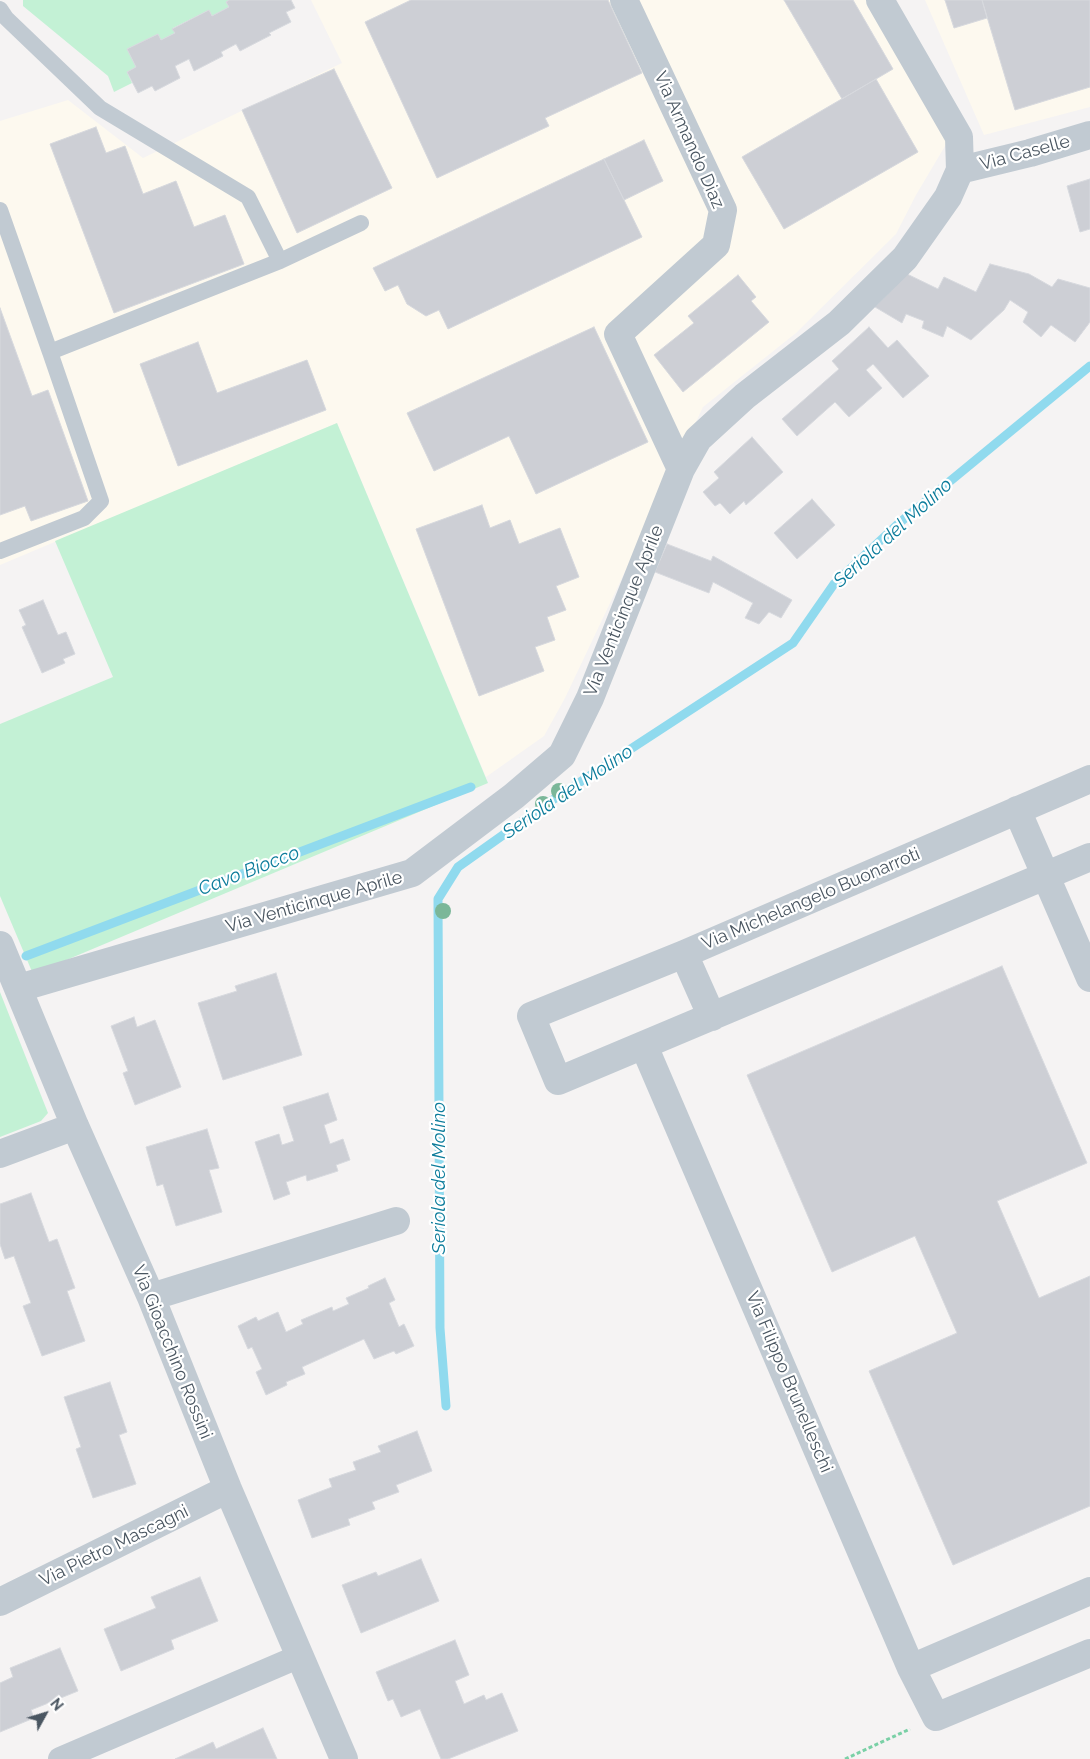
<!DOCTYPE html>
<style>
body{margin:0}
#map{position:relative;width:1090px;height:1759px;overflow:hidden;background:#f5f3f3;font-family:Raleway,sans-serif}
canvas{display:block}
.north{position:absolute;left:20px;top:1689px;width:50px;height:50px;-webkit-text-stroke:4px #fff;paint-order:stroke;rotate:51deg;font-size:14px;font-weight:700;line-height:20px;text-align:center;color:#4a5661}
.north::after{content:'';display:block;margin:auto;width:18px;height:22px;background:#4a5661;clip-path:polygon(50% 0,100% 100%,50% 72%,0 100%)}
</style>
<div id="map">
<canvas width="1090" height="1759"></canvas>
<div class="north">N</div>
</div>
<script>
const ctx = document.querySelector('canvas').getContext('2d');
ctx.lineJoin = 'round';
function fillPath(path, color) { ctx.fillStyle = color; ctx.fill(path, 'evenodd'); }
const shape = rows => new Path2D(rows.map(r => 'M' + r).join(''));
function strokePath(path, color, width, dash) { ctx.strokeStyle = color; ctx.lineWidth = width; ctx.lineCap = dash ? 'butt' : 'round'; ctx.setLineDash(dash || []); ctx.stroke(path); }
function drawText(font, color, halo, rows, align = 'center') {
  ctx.font = font + ' Raleway,sans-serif'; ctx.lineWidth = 4.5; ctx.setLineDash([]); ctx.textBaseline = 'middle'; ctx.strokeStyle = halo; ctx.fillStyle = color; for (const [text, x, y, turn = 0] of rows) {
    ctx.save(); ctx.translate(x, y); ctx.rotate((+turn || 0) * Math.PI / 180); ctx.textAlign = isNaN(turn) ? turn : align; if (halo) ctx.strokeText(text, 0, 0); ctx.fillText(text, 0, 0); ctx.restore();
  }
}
fillPath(shape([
 [311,0,868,0,948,141,916,195,896,234,796,333,703,407,565,698,544,736,486,777,337,423,0,565,0,121,68,100,143,158,342,63],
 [925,0,1090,0,1090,107,984,135]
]), '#fdf9ef');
fillPath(shape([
 [23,0,229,0,226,2,229,7,212,16,209,10,173,28,175,33,161,40,158,34,127,49,136,67,127,72,132,83,114,92,108,76,23,6],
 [337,423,488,783,33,974,0,896,0,724,113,677,55,541],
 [0,992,48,1113,41,1121,0,1137]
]), '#c3f1d5');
strokePath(shape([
 [26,956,471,787],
 [446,1406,440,1328,438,899,458,867,551,801,793,643,834,584,898,524,1090,366]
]), '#90daee', 9);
const building = shape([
 [229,0,291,0,295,8,286,12,291,22,269,33,271,35,240,51,236,44,221,52,223,56,194,71,189,59,175,66,180,78,155,91,152,86,138,93,127,72,136,67,127,49,158,34,161,40,175,33,172,29,209,10,212,16,229,7,226,2,229,0],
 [411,0,608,0,642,73,545,118,549,126,437,178,365,22,411,0],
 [784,0,853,0,893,69,842,99,784,0],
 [945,0,982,0,987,18,954,28,945,0],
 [982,0,1090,0,1090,87,1015,110,982,0],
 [334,69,392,188,297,233,242,110,334,69],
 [876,79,918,152,784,229,742,157,876,79],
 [96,127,106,153,125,146,143,194,176,181,194,227,225,215,244,264,114,313,50,144,96,127],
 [644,140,663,181,624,200,604,159,644,140],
 [604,159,642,237,448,329,439,310,426,316,407,304,398,285,385,291,373,268,604,159],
 [1090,179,1090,229,1080,232,1067,186,1090,179],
 [990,264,1029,274,1052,287,1058,279,1090,288,1090,322,1075,342,1051,325,1041,337,1023,322,1028,312,1010,300,1004,310,971,340,947,326,943,337,922,328,924,321,906,314,902,323,875,307,907,274,938,289,944,277,976,292,990,264],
 [738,275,756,297,751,301,769,322,683,392,654,355,694,323,688,316,738,275],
 [0,308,32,396,48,390,88,501,31,521,25,506,0,515,0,308],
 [594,327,648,442,536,494,509,436,434,471,407,413,594,327],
 [869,327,888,348,897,340,929,376,903,398,873,364,866,370,882,388,849,417,835,402,797,436,782,419,839,369,832,361,869,327],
 [198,342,217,393,307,360,326,410,178,466,140,364,198,342],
 [752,437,783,472,746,505,744,501,730,514,720,503,715,506,703,492,719,478,714,472,752,437],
 [812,499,835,525,797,559,774,533,812,499],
 [482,505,490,528,510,520,519,544,560,528,579,577,556,586,566,610,547,617,555,640,535,647,544,671,479,696,416,529,482,505],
 [667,544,711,561,713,556,792,600,781,618,769,612,759,624,745,618,753,603,713,582,709,593,655,572,667,544],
 [43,600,58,635,66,632,75,654,63,659,65,663,42,673,22,627,26,625,19,610,43,600],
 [1002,966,1087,1163,997,1201,1039,1298,1090,1276,1090,1506,953,1565,869,1371,957,1333,915,1236,832,1272,747,1075,1002,966],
 [276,973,302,1055,223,1080,198,1003,237,991,235,986,276,973],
 [134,1017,137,1027,155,1020,181,1087,135,1105,123,1073,128,1071,111,1026,134,1017],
 [328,1093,337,1120,324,1125,330,1144,343,1139,350,1160,336,1165,338,1171,307,1181,306,1175,286,1182,290,1194,274,1200,255,1142,279,1134,282,1145,294,1141,283,1107,328,1093],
 [207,1129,219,1168,209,1170,222,1212,176,1226,163,1184,157,1186,146,1147,207,1129],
 [31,1193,49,1242,57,1239,75,1288,67,1291,85,1341,42,1356,23,1306,31,1303,14,1256,5,1259,0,1244,0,1204,31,1193],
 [385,1278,395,1300,389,1303,399,1327,404,1324,414,1346,396,1354,394,1351,374,1359,364,1339,302,1367,305,1374,286,1382,287,1385,266,1395,256,1372,262,1369,252,1347,248,1349,238,1326,256,1317,258,1321,278,1312,286,1332,303,1324,301,1320,332,1307,333,1311,349,1304,346,1298,369,1288,368,1286,385,1278],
 [110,1382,127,1432,119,1435,136,1484,93,1498,76,1449,81,1447,64,1397,110,1382],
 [417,1431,432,1471,396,1485,399,1492,372,1502,375,1509,348,1519,350,1525,312,1538,298,1500,332,1487,329,1479,356,1470,353,1462,381,1452,378,1446,417,1431],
 [421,1559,439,1601,361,1633,342,1585,376,1572,378,1576,421,1559],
 [200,1577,218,1621,171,1640,174,1649,121,1671,104,1629,156,1608,151,1597,200,1577],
 [455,1640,469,1675,455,1681,464,1704,484,1695,486,1700,502,1693,518,1731,448,1759,441,1759,420,1709,401,1717,393,1699,388,1701,376,1672,455,1640],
 [60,1648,78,1691,31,1710,34,1718,0,1732,0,1683,13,1677,10,1668,60,1648],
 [263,1728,277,1759,175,1759,213,1742,216,1749,263,1728]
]);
fillPath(building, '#cdcfd5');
strokePath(building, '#d7d9de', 1);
strokePath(shape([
 [845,1759,910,1729]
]), '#7ad0a6', 3, [4, 2.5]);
strokePath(shape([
 [0,9,6,18,100,108,248,197,280,261],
 [0,210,50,352,280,261,361,223],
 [0,551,84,518,101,501,50,352]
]), '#c1cad2', 16);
strokePath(shape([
 [60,1759,300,1656]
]), '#c1cad2', 24);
strokePath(shape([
 [624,0,723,210,716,245,618,334,681,469],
 [960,170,1030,153,1090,135],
 [1090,779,684,954,531,1016,558,1081,1090,857],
 [1017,810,1090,978],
 [0,945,75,1126,151,1297,228,1489,344,1759],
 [684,954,712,1017],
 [19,988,412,873,514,796,562,755,590,698,681,469,698,439,745,396,839,323,905,258,948,197,960,170,959,137,880,0],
 [644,1046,911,1668,936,1717,1090,1653],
 [0,1154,75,1126],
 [151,1297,396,1221],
 [0,1602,228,1489],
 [911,1668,1090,1591]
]), '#c1cad2', 28);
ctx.fillStyle = '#7bb799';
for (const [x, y] of [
 [559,791],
 [543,804],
 [443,911]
]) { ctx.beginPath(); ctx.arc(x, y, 8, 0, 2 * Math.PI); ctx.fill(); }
drawText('18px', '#4a5661', '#fff', [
 ["Via Armando Diaz",689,140,66],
 ["Via Caselle",1025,153,-15],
 ["Via Venticinque Aprile",624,611,-68],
 ["Via Michelangelo Buonarroti",811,899,-23],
 ["Via Venticinque Aprile",314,902,-16],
 ["Via Gioacchino Rossini",172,1352,68],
 ["Via Filippo Brunelleschi",789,1382,67],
 ["Via Pietro Mascagni",114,1546,-26]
]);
drawText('italic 19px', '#0c7c9b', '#fff', [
 ["Seriola del Molino",893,533,-42],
 ["Seriola del Molino",568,792,-34],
 ["Cavo Biocco",249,871,-21],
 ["Seriola del Molino",439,1178,-90]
]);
</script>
